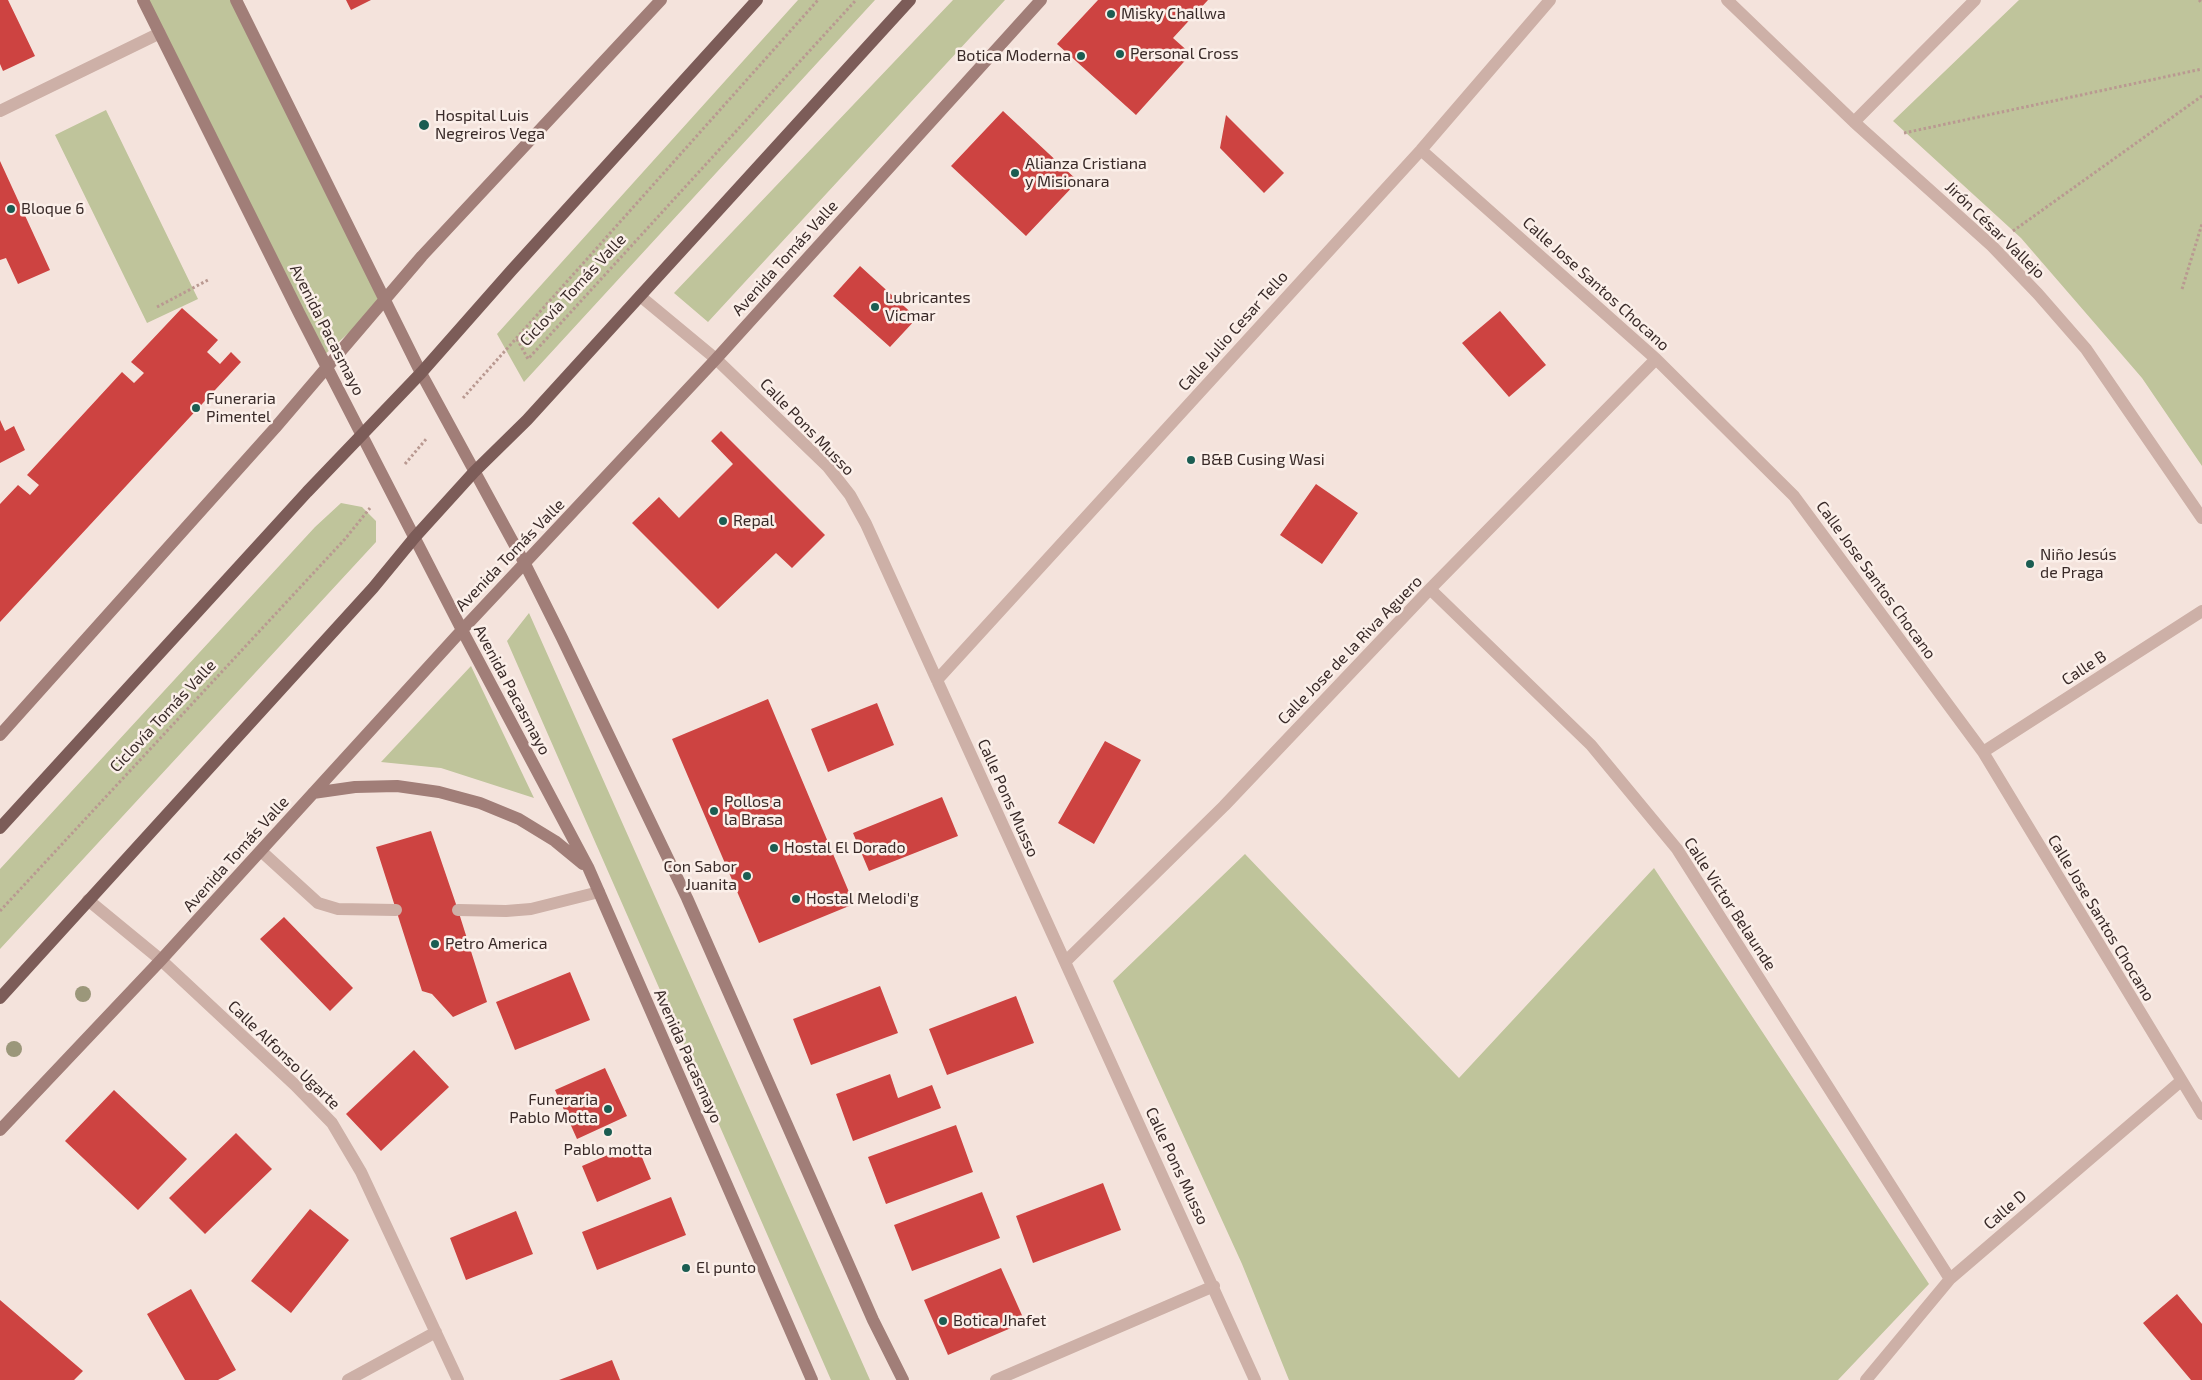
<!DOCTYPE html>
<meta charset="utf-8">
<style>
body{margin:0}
canvas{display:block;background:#f4e3dc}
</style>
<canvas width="2202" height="1380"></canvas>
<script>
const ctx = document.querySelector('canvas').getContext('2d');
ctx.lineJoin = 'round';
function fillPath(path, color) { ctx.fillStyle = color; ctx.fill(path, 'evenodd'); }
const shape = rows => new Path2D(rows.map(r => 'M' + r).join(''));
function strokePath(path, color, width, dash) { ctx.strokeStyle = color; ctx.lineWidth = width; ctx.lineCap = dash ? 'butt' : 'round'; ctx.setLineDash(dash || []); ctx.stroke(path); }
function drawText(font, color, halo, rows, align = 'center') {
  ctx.font = font + ' "Exo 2",sans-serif'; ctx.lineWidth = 5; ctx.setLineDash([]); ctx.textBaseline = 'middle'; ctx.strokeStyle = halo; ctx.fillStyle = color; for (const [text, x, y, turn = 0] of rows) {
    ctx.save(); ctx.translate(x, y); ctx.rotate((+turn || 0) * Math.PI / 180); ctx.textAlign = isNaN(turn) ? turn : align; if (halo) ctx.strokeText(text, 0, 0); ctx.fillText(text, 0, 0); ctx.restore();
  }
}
fillPath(shape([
 [144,0,237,0,384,301,322,357],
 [798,0,875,0,524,382,497,334],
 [953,0,1005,0,708,322,674,293],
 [2019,0,2202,0,2202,466,2142,378,2021,238,1893,121],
 [106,110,198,299,147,323,55,135],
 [341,503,362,507,376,521,376,542,0,949,0,869,315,527],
 [529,613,870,1380,831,1380,507,641],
 [471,666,534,798,441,768,381,762],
 [1245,854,1459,1078,1654,868,1929,1284,1838,1380,1289,1380,1242,1264,1113,981]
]), '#bfc49b');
fillPath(shape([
 [0,0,8,0,35,56,3,71,0,64],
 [346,0,371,0,351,10],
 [1098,0,1208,0,1173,38,1191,54,1136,115,1057,44],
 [1003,111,1078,181,1026,236,951,166],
 [1226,115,1284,173,1264,193,1220,148],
 [0,161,50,270,18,284,6,258,0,260],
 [860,266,917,318,890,347,833,296],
 [182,308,218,340,207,352,220,364,231,352,241,362,0,622,0,504,18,485,30,495,39,485,27,475,122,372,134,383,144,373,131,362],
 [1500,311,1546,365,1509,397,1462,343],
 [0,420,5,431,14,426,25,450,0,463],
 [721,431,825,535,792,568,776,553,718,609,632,523,659,497,679,518,733,464,711,441],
 [1316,484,1358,513,1322,564,1280,535],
 [768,699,854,904,759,943,672,739],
 [877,703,894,745,828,772,811,729],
 [1105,741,1141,760,1094,844,1058,823],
 [942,797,958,836,869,871,853,833],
 [431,831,458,910,487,1002,453,1017,432,994,422,991,376,847],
 [284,917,353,988,330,1011,260,939],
 [570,972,590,1020,515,1050,496,1002],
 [880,986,898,1033,811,1065,793,1019],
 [1016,996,1034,1043,947,1075,929,1029],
 [414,1050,449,1087,381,1151,346,1114],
 [605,1068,627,1116,577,1139,555,1090],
 [890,1074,898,1098,932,1085,941,1108,853,1141,836,1094],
 [114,1090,187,1159,138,1210,65,1141],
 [956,1125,973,1172,886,1204,868,1157],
 [236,1133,272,1169,205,1234,169,1198],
 [636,1143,651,1179,597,1202,582,1166],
 [1103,1183,1121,1230,1033,1263,1016,1216],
 [982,1192,1000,1238,912,1271,894,1225],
 [671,1197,686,1235,597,1270,582,1232],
 [310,1209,349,1240,291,1313,251,1281],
 [516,1211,533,1254,466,1280,450,1238],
 [1001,1268,1025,1322,948,1355,924,1300],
 [191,1289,236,1370,218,1380,185,1380,147,1314],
 [2177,1294,2202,1324,2202,1380,2191,1380,2143,1323],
 [0,1300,83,1371,74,1380,0,1380],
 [612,1360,620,1380,559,1380]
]), '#cd4341');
strokePath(shape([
 [2199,0,2202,3],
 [1904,133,2202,69],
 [2013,231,2202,96],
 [2182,289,2202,224],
 [157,307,208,280],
 [517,339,528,359,856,0],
 [463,398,818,0],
 [405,464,427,438],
 [0,911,345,539,370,508]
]), '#b99991', 3, [2.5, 2.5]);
strokePath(shape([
 [261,851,318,903,338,909,396,910],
 [458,910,506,911,531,909,599,892]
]), '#cdb0a7', 12);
strokePath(shape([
 [1727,0,1854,122,1992,246,2038,294,2086,349,2202,518],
 [0,111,160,33],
 [1854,122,1975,0],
 [1421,150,1656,359,1794,496,1983,752,2202,1114],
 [640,296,716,359,828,467,850,495,866,524,1255,1380],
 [1430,589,1591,745,1677,849,1950,1279],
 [937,680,1421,150,1550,0],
 [1983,752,2202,611],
 [88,900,161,960,295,1085,332,1123,361,1172,458,1380],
 [1065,962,1224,806,1430,589,1656,359],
 [348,1380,436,1332],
 [996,1380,1214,1286],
 [1866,1380,1950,1279,2181,1081]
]), '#cdb0a7', 12);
strokePath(shape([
 [143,0,299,313,462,630,588,867,812,1380],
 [236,0,421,373,525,564,562,638,687,898,873,1320,903,1380],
 [0,735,275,428,422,256,661,0],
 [313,793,355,787,397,786,439,792,480,803,519,819,555,841,583,864],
 [0,1130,161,960,462,630,716,359,1041,0]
]), '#a17e78', 12);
strokePath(shape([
 [0,828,307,492,421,373,511,271,757,0],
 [0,998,373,588,415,537,474,472,527,420,910,0]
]), '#7c5c58', 12);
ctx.fillStyle = '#9b977a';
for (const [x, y] of [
 [83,994],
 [14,1049]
]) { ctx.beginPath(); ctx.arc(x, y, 8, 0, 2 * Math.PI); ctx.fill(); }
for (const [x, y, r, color] of [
 [1111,14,5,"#1b5d52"],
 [1120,54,5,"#1b5d52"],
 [1081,56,5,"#1b5d52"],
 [424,125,6,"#1b5d52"],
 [1015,173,5,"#1b5d52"],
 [11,209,5,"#1b5d52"],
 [875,307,5,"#1b5d52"],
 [196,408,5,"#1b5d52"],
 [1191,460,5,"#1b5d52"],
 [723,521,5,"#1b5d52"],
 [2030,564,5,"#1b5d52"],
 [714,811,5,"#1b5d52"],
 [774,848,5,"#1b5d52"],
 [747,876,5,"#1b5d52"],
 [796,899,5,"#1b5d52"],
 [435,944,5,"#1b5d52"],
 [608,1109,5,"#1b5d52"],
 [608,1132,5,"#1b5d52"],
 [686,1268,5,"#1b5d52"],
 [943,1321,5,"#1b5d52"]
]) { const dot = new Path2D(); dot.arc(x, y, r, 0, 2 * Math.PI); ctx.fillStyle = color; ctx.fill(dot); strokePath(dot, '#fbefe9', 2); }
drawText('16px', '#392a28', '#fbefe9', [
 ["Misky Challwa",1121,14],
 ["Personal Cross",1130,54],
 ["Botica Moderna",1071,56,"right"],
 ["Hospital Luis",435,116],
 ["Negreiros Vega",435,134],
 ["Alianza Cristiana",1025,164],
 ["y Misionara",1025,182],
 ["Bloque 6",21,209],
 ["Lubricantes",885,298],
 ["Vicmar",885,316],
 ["Funeraria",206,399],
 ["Pimentel",206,417],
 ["B&B Cusing Wasi",1201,460],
 ["Repal",733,521],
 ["Niño Jesús",2040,555],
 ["de Praga",2040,573],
 ["Pollos a",724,802],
 ["la Brasa",724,820],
 ["Hostal El Dorado",784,848],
 ["Con Sabor",737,867,"right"],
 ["Juanita",737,885,"right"],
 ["Hostal Melodi'g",806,899],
 ["Petro America",445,944],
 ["Funeraria",598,1100,"right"],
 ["Pablo Motta",598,1118,"right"],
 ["Pablo motta",608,1150,"center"],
 ["El punto",696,1268],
 ["Botica Jhafet",953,1321]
], 'left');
drawText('16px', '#392a28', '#fbefe9', [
 ["Jirón César Vallejo",1995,230,44],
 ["Avenida Tomás Valle",785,258,-48],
 ["Calle Jose Santos Chocano",1596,284,42],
 ["Ciclovía Tomás Valle",573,290,-47],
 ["Avenida Pacasmayo",327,330,63],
 ["Calle Julio Cesar Tello",1233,331,-48],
 ["Calle Pons Musso",807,427,46],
 ["Avenida Tomás Valle",510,555,-46],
 ["Calle Jose Santos Chocano",1876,580,54],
 ["Calle Jose de la Riva Aguero",1350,650,-46],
 ["Calle B",2084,668,-33],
 ["Avenida Pacasmayo",512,690,62],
 ["Ciclovía Tomás Valle",163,716,-47],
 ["Calle Pons Musso",1008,798,66],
 ["Avenida Tomás Valle",236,854,-48],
 ["Calle Victor Belaunde",1730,904,57],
 ["Calle Jose Santos Chocano",2101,918,59],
 ["Calle Alfonso Ugarte",284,1055,44],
 ["Avenida Pacasmayo",688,1056,66],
 ["Calle Pons Musso",1177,1166,65],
 ["Calle D",2005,1210,-41]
]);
</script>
